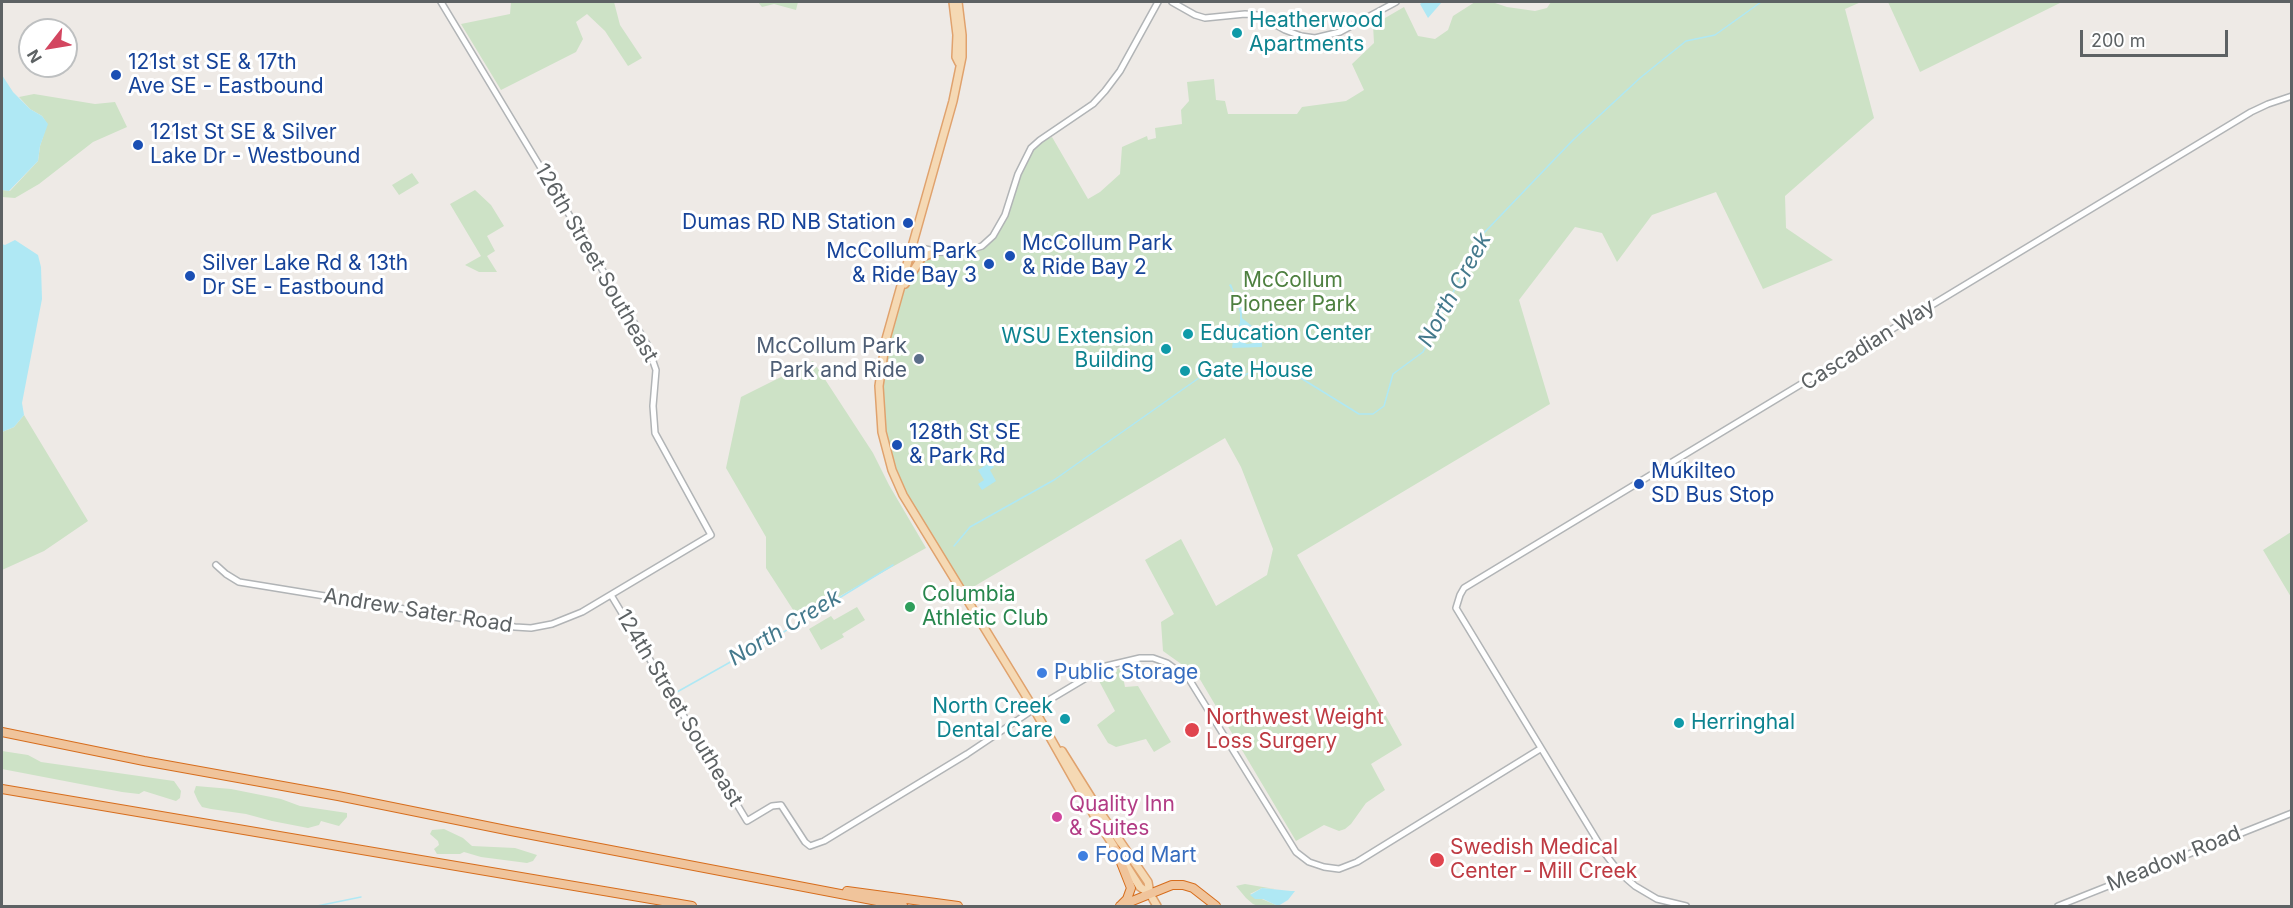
<!DOCTYPE html>
<style>
body{margin:0}
#map{position:relative;width:2293px;height:908px;overflow:hidden;background:#eeeae6;font-family:Inter,sans-serif}
canvas{display:block}
.frame{position:absolute;inset:0;border:3px solid #5d6264;pointer-events:none}
.north{position:absolute;left:18px;top:18px;width:60px;height:60px;box-sizing:border-box;background:#fff;border:2px solid #bec0c1;border-radius:50%;rotate:239deg;font-size:16px;font-weight:700;line-height:24px;text-align:center;color:#5d6264}
.north::after{content:'';display:block;margin:auto;width:21px;height:27px;background:#d34660;clip-path:polygon(50% 0,100% 100%,50% 72%,0 100%)}
.scale{position:absolute;left:2080px;top:30px;width:148px;height:27px;box-sizing:border-box;border:3px solid #5d6264;border-top:0;padding-left:8px;font-size:18px;line-height:21px;white-space:nowrap;color:#5d6264;-webkit-text-stroke:4px #fff;paint-order:stroke}
</style>
<div id="map">
<canvas width="2293" height="908"></canvas>
<div class="frame"></div>
<div class="north">N</div>
<div class="scale">200 m</div>
</div>
<script>
const ctx = document.querySelector('canvas').getContext('2d');
ctx.lineJoin = 'round';
function fillPath(path, color) { ctx.fillStyle = color; ctx.fill(path, 'evenodd'); }
const shape = rows => new Path2D(rows.map(r => 'M' + r).join(''));
function strokePath(path, color, width, dash) { ctx.strokeStyle = color; ctx.lineWidth = width; ctx.lineCap = dash ? 'butt' : 'round'; ctx.setLineDash(dash || []); ctx.stroke(path); }
function drawText(font, color, halo, rows, align = 'center') {
  ctx.font = font + ' Inter,sans-serif'; ctx.lineWidth = 6; ctx.setLineDash([]); ctx.textBaseline = 'middle'; ctx.strokeStyle = halo; ctx.fillStyle = color; for (const [text, x, y, turn = 0] of rows) {
    ctx.save(); ctx.translate(x, y); ctx.rotate((+turn || 0) * Math.PI / 180); ctx.textAlign = isNaN(turn) ? turn : align; if (halo) ctx.strokeText(text, 0, 0); ctx.fillText(text, 0, 0); ctx.restore();
  }
}
fillPath(shape([
 [511,2,614,2,620,25,642,58,628,66,605,31,587,14,576,22,583,39,576,52,501,90,461,24,510,14],
 [758,2,798,2,796,10,774,4,762,7],
 [1475,2,1492,2,1507,7,1535,11,1547,8,1551,2,1861,2,1845,9,1874,118,1785,196,1786,228,1833,260,1763,289,1716,192,1652,215,1617,262,1602,233,1575,227,1519,300,1550,404,1297,555,1402,745,1371,764,1385,790,1366,803,1351,824,1345,829,1339,831,1324,825,1296,841,1198,676,1163,651,1161,622,1174,614,1145,560,1181,539,1216,606,1267,575,1273,549,1241,467,1225,438,963,593,903,494,882,432,882,361,904,278,922,259,930,254,949,254,982,246,1002,224,1024,160,1047,134,1050,138,1052,137,1088,199,1100,192,1120,174,1122,147,1147,136,1148,140,1156,138,1155,128,1182,124,1181,110,1189,101,1187,82,1214,79,1216,100,1225,101,1228,114,1297,114,1302,107,1346,101,1364,90,1352,64,1374,43,1373,25,1404,7,1418,36,1435,39,1448,30,1453,16],
 [1888,2,2062,2,1920,72],
 [34,94,95,104,115,102,127,127,93,142,39,184,15,198,2,197,2,190,10,191,38,161,40,146,47,124,42,116,30,109,19,97],
 [412,173,419,183,399,195,392,185],
 [475,190,491,205,504,226,487,236,495,251,487,256,497,272,479,272,465,265,481,256,450,204],
 [813,361,873,453,889,485,926,548,799,619,766,568,766,537,726,468,741,397],
 [24,415,88,521,44,551,2,570,2,432,14,427],
 [2291,532,2291,597,2263,550],
 [857,607,865,620,842,634,844,637,821,650,809,629,831,616,834,620],
 [1121,667,1125,687,1138,686,1171,742,1154,752,1146,739,1116,747,1108,743,1097,725,1115,711,1098,679],
 [2,751,28,755,41,762,174,781,181,791,180,798,176,801,144,791,139,794,122,792,2,769],
 [196,786,231,789,281,799,300,806,347,813,347,817,339,826,321,821,319,825,308,828,272,821,246,814,211,809,202,807,198,801,194,792],
 [444,829,463,838,472,846,515,848,537,855,533,861,527,863,481,857,464,852,460,854,437,854,434,849,439,845,438,841,430,834,432,830],
 [1245,884,1275,889,1262,888,1250,894,1276,905,1258,906,1253,904,1246,898,1236,886]
]), '#cde2c6');
fillPath(shape([
 [1423,2,1442,2,1428,18,1420,4],
 [2,75,13,92,30,109,42,116,48,124,40,146,38,161,9,191,2,190],
 [15,240,38,255,41,267,42,299,22,403,24,415,14,427,2,432,2,244,5,245],
 [1231,284,1238,302,1242,303,1242,318,1252,326,1254,332,1252,333,1247,334,1238,326,1240,323,1240,313,1235,296,1229,285],
 [1234,334,1237,339,1247,344,1262,342,1262,347,1232,348],
 [991,462,994,467,990,470,996,481,982,490,978,484,984,480,978,470],
 [1262,888,1291,891,1295,891,1288,900,1278,906,1263,899,1255,899,1250,895]
]), '#afe8f4');
strokePath(shape([
 [954,546,970,527,1054,480,1206,373,1238,379,1267,363,1291,372,1359,414,1373,414,1384,406,1393,374,1423,352,1482,235,1573,140,1640,78,1686,41,1715,35,1761,2],
 [677,692,782,633,893,565],
 [317,906,361,897]
]), '#afe8f4', 1.5);
const minor = shape([
 [1172,2,1195,15,1205,18,1245,14,1258,15,1285,30,1301,36,1315,38,1340,32,1396,2],
 [912,246,939,252,960,253,982,246,993,236,1005,215,1018,174,1031,148,1040,140,1093,104,1105,91,1120,71,1158,2],
 [216,565,226,574,239,582,515,627,531,628,552,624,582,612,711,535,655,433,653,406,656,370,647,344,441,2],
 [611,595,747,821,772,806,781,805,805,842,810,846,824,841,967,754,1034,709,1106,666,1140,658,1153,658,1167,663,1189,679,1296,852,1309,862,1324,867,1339,869,1357,862,1540,749],
 [1686,906,1657,899,1635,886,1620,873,1606,855,1456,608,1460,595,1464,588,2251,112,2268,104,2292,96],
 [2058,906,2292,813]
]);
const major = shape([
 [953,2,957,35,956,57,959,63],
 [958,2,962,35,962,57,953,101,886,339,879,386,882,432,892,470,903,495,1034,709,1095,817,1140,887,1150,894],
 [905,284,922,257,936,252],
 [1062,751,1102,815,1148,882,1150,894,1157,906]
]);
const highway = shape([
 [2,732,144,761,338,796,511,831,903,906],
 [2,789,692,906],
 [1116,850,1131,888,1127,899,1121,905],
 [847,891,958,906],
 [1120,906,1172,885,1183,885,1193,888,1216,906]
]);
strokePath(minor, '#b1b4b6', 8);
strokePath(major, '#e0a26d', 10);
strokePath(highway, '#d66d1d', 10);
strokePath(minor, '#fff', 5);
strokePath(major, '#f5d9b4', 7);
strokePath(highway, '#f0c49b', 8);
for (const [x, y, r, color] of [
 [1237,33,6,"#0f9aa8"],
 [116,75,6,"#1a4fb4"],
 [138,145,6,"#1a4fb4"],
 [908,223,6,"#1a4fb4"],
 [1010,256,6,"#1a4fb4"],
 [989,264,6,"#1a4fb4"],
 [190,276,6,"#1a4fb4"],
 [1188,334,6,"#0f9aa8"],
 [1166,349,6,"#0f9aa8"],
 [919,359,6,"#5c6f8a"],
 [1185,371,6,"#0f9aa8"],
 [897,445,6,"#1a4fb4"],
 [1639,484,6,"#1a4fb4"],
 [910,607,6,"#2e9e5b"],
 [1042,673,6,"#3f7fe0"],
 [1065,719,6,"#0f9aa8"],
 [1679,723,6,"#0f9aa8"],
 [1192,730,8,"#e0444e"],
 [1057,817,6,"#d1479c"],
 [1083,856,6,"#3f7fe0"],
 [1437,860,8,"#e0444e"]
]) { const dot = new Path2D(); dot.arc(x, y, r, 0, 2 * Math.PI); ctx.fillStyle = color; ctx.fill(dot); strokePath(dot, '#fff', 2); }
drawText('21px', '#0d838f', '#fff', [
 ["Heatherwood",1249,21],
 ["Apartments",1249,45],
 ["Education Center",1200,334],
 ["WSU Extension",1154,337,"right"],
 ["Building",1154,361,"right"],
 ["Gate House",1197,371],
 ["North Creek",1053,707,"right"],
 ["Dental Care",1053,731,"right"],
 ["Herringhal",1691,723]
], 'left');
drawText('21px', '#164399', '#fff', [
 ["121st st SE & 17th",128,63],
 ["Ave SE - Eastbound",128,87],
 ["121st St SE & Silver",150,133],
 ["Lake Dr - Westbound",150,157],
 ["Dumas RD NB Station",896,223,"right"],
 ["McCollum Park",1022,244],
 ["& Ride Bay 2",1022,268],
 ["McCollum Park",977,252,"right"],
 ["& Ride Bay 3",977,276,"right"],
 ["Silver Lake Rd & 13th",202,264],
 ["Dr SE - Eastbound",202,288],
 ["128th St SE",909,433],
 ["& Park Rd",909,457],
 ["Mukilteo",1651,472],
 ["SD Bus Stop",1651,496]
], 'left');
drawText('21px', '#5d6264', '#fff', [
 ["126th Street Southeast",596,263,60],
 ["Cascadian Way",1868,345,-32],
 ["Andrew Sater Road",418,611,9],
 ["124th Street Southeast",679,708,59],
 ["Meadow Road",2174,859,-22]
]);
drawText('21px', '#4e8040', '#fff', [
 ["McCollum",1293,281],
 ["Pioneer Park",1293,305]
]);
drawText('21px', '#4e5e75', '#fff', [
 ["McCollum Park",907,347],
 ["Park and Ride",907,371]
], 'right');
drawText('21px', '#27864d', '#fff', [
 ["Columbia",922,595],
 ["Athletic Club",922,619]
], 'left');
drawText('21px', '#366cbe', '#fff', [
 ["Public Storage",1054,673],
 ["Food Mart",1095,856]
], 'left');
drawText('21px', '#be3a42', '#fff', [
 ["Northwest Weight",1206,718],
 ["Loss Surgery",1206,742],
 ["Swedish Medical",1450,848],
 ["Center - Mill Creek",1450,872]
], 'left');
drawText('21px', '#b23c85', '#fff', [
 ["Quality Inn",1069,805],
 ["& Suites",1069,829]
], 'left');
drawText('italic 22px', '#44798c', '#fff', [
 ["North Creek",1455,290,-61],
 ["North Creek",785,628,-31]
]);
</script>
